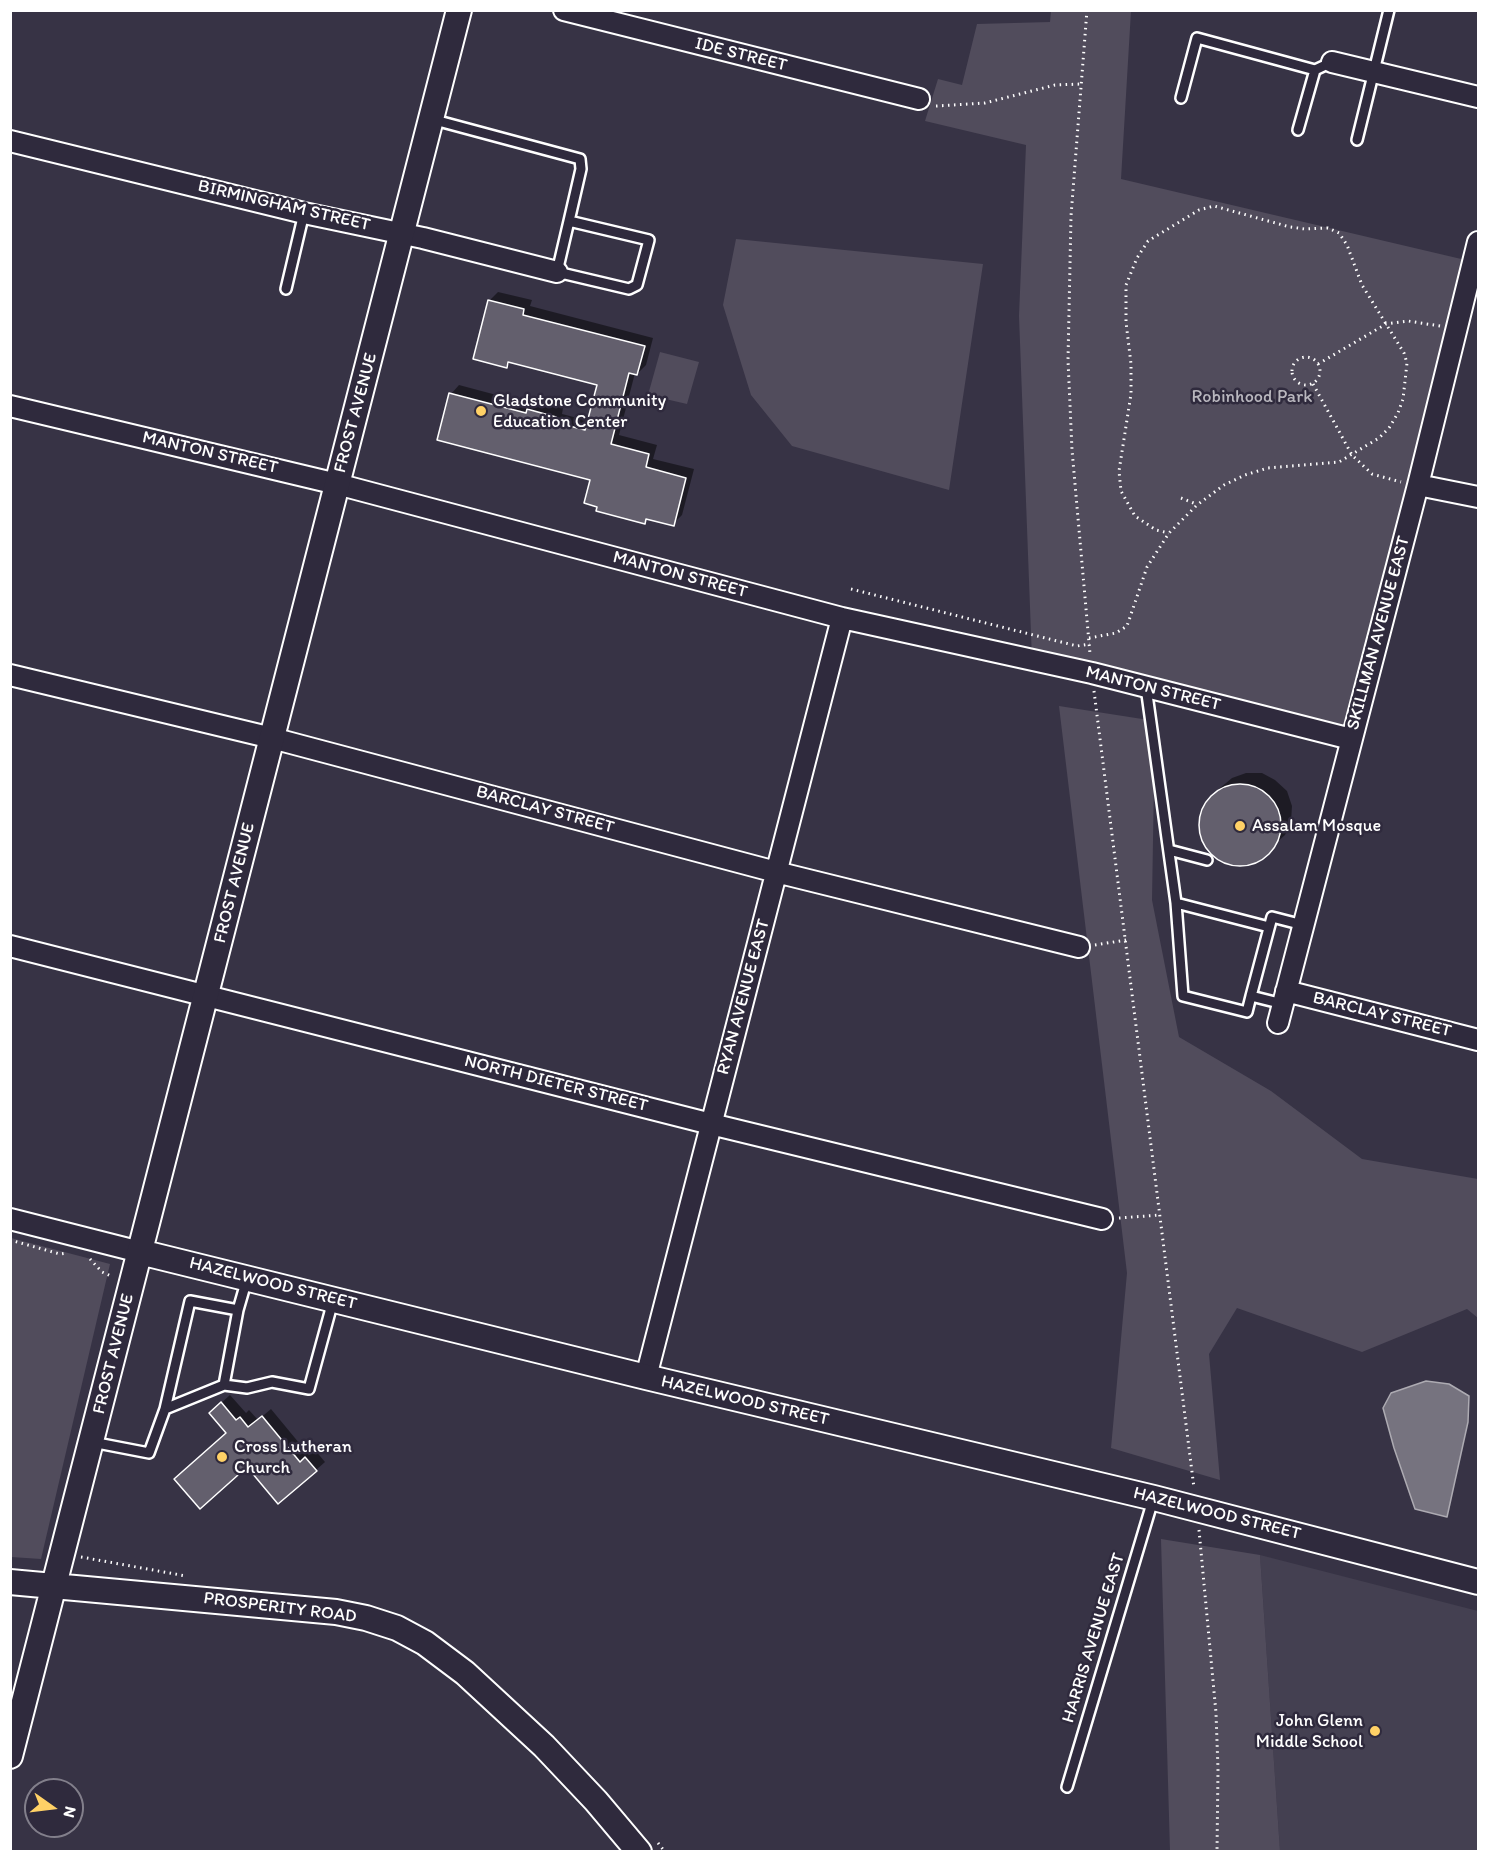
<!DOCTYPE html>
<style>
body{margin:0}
#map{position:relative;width:1489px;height:1862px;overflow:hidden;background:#373345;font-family:Itim,sans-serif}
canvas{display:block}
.frame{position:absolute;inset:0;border:12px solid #fff;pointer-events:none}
.north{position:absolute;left:24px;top:1778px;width:60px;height:60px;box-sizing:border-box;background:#2f2a3d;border:2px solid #827f8b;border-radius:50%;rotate:104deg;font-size:16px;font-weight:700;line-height:24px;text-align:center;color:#fff}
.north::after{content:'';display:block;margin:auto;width:21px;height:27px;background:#ffd166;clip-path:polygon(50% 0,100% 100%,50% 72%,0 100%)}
</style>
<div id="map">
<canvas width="1489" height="1862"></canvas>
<div class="frame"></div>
<div class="north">N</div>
</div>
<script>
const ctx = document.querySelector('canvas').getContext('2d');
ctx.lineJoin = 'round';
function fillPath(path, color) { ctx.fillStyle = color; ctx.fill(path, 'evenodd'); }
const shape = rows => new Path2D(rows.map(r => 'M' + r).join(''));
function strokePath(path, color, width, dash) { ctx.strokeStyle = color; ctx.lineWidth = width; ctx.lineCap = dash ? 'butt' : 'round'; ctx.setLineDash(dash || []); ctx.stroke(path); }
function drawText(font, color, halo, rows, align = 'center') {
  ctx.font = font + ' Itim,sans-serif'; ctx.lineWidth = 5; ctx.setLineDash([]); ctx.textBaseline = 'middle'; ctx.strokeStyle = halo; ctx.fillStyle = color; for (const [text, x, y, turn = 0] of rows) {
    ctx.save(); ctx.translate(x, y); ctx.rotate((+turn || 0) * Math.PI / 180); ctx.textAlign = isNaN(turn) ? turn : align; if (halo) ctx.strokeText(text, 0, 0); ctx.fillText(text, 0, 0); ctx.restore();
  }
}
fillPath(shape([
 [1260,1555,1478,1611,1478,1851,1280,1851]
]), '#444051');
fillPath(shape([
 [1051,11,1131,11,1121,179,1474,262,1351,739,1032,660,1019,316,1026,145,925,121,938,79,962,85,977,24,1050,22],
 [736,239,983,264,949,490,792,446,751,395,723,305],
 [660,352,699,362,687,404,648,395],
 [1059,706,1155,721,1152,900,1179,1037,1271,1091,1362,1159,1478,1179,1478,1318,1467,1309,1362,1352,1237,1308,1209,1354,1220,1480,1111,1448,1127,1273],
 [11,1238,110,1264,41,1559,11,1557],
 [1161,1539,1260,1555,1280,1851,1170,1851]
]), '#514c5c');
const water = shape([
 [1426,1381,1449,1384,1469,1396,1468,1422,1447,1517,1415,1509,1394,1448,1383,1408,1391,1393,1426,1381]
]);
fillPath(water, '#76737f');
strokePath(water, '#adabb2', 1.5);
fillPath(shape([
 [498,292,532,300,530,306,653,338,646,365,637,374,635,373,619,435,657,445,653,459,694,469,682,515,673,524,649,518,644,522,599,505,592,479,451,394,459,385,534,405,537,401,563,408,562,414,589,421,599,384,511,361,506,366,490,300],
 [1246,773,1262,773,1275,780,1287,791,1292,806,1291,822,1285,835,1260,858,1244,864,1230,863,1217,858,1205,846,1200,833,1201,815,1207,801,1220,788,1232,778],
 [230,1395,246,1413,249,1410,258,1420,271,1409,309,1455,315,1450,325,1462,316,1470,228,1433,220,1404]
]), '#0007');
const building = shape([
 [488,300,524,309,523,315,645,346,637,375,629,373,611,444,649,454,646,467,686,478,674,526,646,519,645,524,596,511,597,507,584,503,590,480,437,440,449,393,526,413,527,409,556,417,554,422,585,430,597,385,508,362,507,368,473,359,488,300],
 '1199 825a41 41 0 1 1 82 0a41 41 0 1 1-82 0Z',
 [221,1402,236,1420,240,1417,248,1427,262,1416,300,1462,305,1457,317,1471,278,1504,247,1467,200,1509,174,1479,226,1433,209,1413,221,1402]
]);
fillPath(building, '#635f6d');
strokePath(building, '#fff', 1.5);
const service = shape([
 [1181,98,1197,38,1315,70,1332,62],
 [431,119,580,159,581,169,569,221,557,272,629,289,637,285,649,240,569,221],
 [1298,130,1315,70],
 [1357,140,1389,10],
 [286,289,304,213],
 [1146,687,1176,903],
 [1169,850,1207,860],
 [1251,996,1247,1012,1183,996,1176,903,1269,927],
 [1283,1004,1251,996,1272,917,1303,925],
 [224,1385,238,1310],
 [165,1409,190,1301,238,1310,247,1279],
 [92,1442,149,1453,165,1409,224,1385,247,1388,272,1382,309,1389,330,1312,330,1301],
 [1067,1787,1153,1500]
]);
const minor = shape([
 [564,10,919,99],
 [1332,62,1478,97],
 [10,141,304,213,423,238,557,272],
 [10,406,337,484,842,618,1092,673,1351,739],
 [1418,485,1478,497],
 [10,675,272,738,776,872,1079,947],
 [10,946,711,1124,1102,1219],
 [1286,991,1478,1040],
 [1278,1023,1418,485,1478,242],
 [10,1219,140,1252],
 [646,1377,842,618]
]);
const tertiary = shape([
 [140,1252,646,1377,1154,1498,1478,1582],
 [10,1582,336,1612,366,1618,397,1628,425,1643,465,1673,544,1746,596,1801,639,1852],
 [10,1756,459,10]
]);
strokePath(service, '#fff', 14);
strokePath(minor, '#fff', 24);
strokePath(tertiary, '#fff', 28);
strokePath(shape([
 [1087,10,1071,216,1068,360,1072,450,1090,654],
 [936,106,985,103,1055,85,1082,84],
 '1292 371a14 14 0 1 1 28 0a14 14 0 1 1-28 0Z',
 [1318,364,1386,324,1408,321,1440,326],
 [1313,384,1352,455,1372,474,1401,482],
 [1181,498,1196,504],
 [851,589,1077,646,1090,644],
 [1089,638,1116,633,1127,626,1147,567,1169,533,1197,505,1224,485,1245,475,1268,468,1339,462,1379,438,1389,428,1398,413,1403,399,1407,363,1404,353,1362,285,1347,245,1339,233,1328,228,1305,229,1290,227,1214,206,1199,210,1148,241,1137,258,1126,285,1126,322,1131,364,1131,394,1119,471,1121,491,1135,516,1156,530,1169,533],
 [1094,691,1194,1488],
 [1095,945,1126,940],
 [1119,1218,1160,1215],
 [10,1240,60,1254,67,1253],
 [90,1259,102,1272,113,1277],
 [1199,1530,1216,1713,1218,1769,1217,1852],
 [81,1557,186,1576],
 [658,1843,665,1852]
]), '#fff', 3, [1.5, 4.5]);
strokePath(service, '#2f2a3d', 9);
strokePath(minor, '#2f2a3d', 20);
strokePath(tertiary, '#2f2a3d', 24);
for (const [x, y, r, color] of [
 [481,411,6,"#ffd166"],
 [1240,826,6,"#ffd166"],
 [222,1457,6,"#ffd166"],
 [1375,1731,6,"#ffd166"]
]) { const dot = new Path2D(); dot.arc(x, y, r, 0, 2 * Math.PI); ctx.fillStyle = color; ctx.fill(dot); strokePath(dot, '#2f2a3d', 2); }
drawText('18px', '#fff', '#2f2a3d', [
 ["IDE STREET",741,55,14],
 ["BIRMINGHAM STREET",284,206,13],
 ["FROST AVENUE",356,413,-75],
 ["MANTON STREET",210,453,13],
 ["MANTON STREET",680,575,15],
 ["SKILLMAN AVENUE EAST",1379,633,-75],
 ["MANTON STREET",1153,689,14],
 ["BARCLAY STREET",545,810,15],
 ["FROST AVENUE",235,883,-76],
 ["RYAN AVENUE EAST",744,997,-75],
 ["BARCLAY STREET",1382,1015,14],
 ["NORTH DIETER STREET",556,1084,14],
 ["HAZELWOOD STREET",273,1284,14],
 ["FROST AVENUE",114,1354,-76],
 ["HAZELWOOD STREET",745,1401,13],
 ["HAZELWOOD STREET",1217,1514,14],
 ["PROSPERITY ROAD",280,1608,7],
 ["HARRIS AVENUE EAST",1094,1638,-73]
]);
drawText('18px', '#b9b7be', '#2f2a3d', [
 ["Robinhood Park",1252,397]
]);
drawText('18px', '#fff', '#2f2a3d', [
 ["Gladstone Community",493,401],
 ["Education Center",493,422],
 ["Assalam Mosque",1252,826],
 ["Cross Lutheran",234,1447],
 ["Church",234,1468],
 ["John Glenn",1363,1721,"right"],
 ["Middle School",1363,1742,"right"]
], 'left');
</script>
